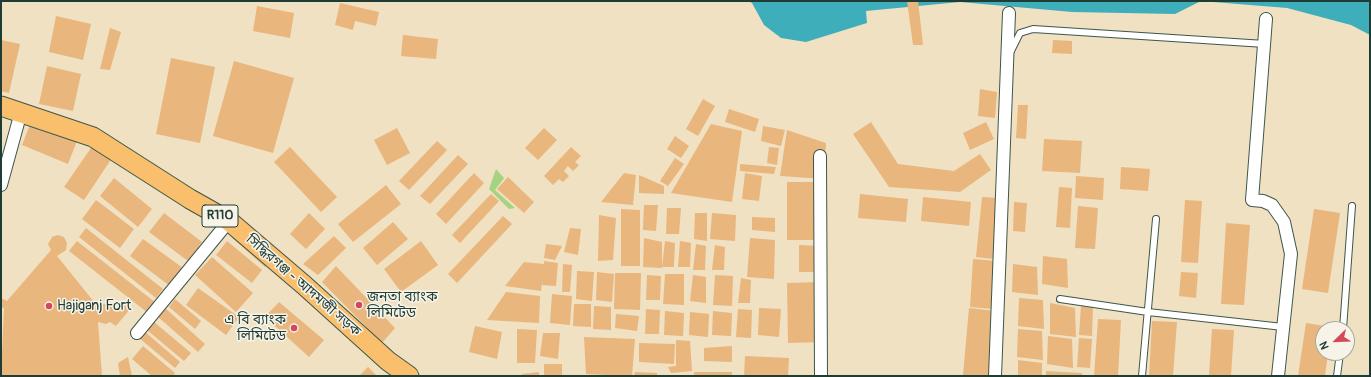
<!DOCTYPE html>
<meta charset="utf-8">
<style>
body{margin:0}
#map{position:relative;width:1371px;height:377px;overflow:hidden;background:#f0e1c3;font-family:Pangolin,sans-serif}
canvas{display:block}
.frame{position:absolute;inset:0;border:2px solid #1f3d34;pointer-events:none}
.north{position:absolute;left:1315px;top:321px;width:40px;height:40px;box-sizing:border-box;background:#f7f3e8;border:1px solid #a1aaa0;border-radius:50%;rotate:247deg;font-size:11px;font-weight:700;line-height:16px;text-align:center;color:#1f3d34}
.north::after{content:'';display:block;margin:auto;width:14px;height:18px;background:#d1495b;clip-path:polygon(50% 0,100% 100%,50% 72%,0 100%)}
</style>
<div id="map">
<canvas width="1371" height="377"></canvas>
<div class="frame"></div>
<div class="north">N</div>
</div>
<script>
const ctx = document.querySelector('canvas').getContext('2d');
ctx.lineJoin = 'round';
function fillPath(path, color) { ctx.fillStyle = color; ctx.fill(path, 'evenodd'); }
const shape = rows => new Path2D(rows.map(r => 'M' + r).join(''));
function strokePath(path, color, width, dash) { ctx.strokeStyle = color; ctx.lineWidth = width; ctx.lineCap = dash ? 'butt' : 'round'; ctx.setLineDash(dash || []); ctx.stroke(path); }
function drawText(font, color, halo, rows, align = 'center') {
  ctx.font = font + ' Pangolin,"Noto Sans Bengali",sans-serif'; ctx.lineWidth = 3; ctx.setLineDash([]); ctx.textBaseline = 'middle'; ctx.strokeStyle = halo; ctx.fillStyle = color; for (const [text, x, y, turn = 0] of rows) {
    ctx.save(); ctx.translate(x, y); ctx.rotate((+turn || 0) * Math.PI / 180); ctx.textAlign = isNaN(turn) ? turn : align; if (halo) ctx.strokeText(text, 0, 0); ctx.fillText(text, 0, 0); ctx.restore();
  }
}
fillPath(shape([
 [496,169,504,178,495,190,515,208,509,209,489,189]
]), '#a4d482');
fillPath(shape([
 [748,1,1370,1,1370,35,1351,25,1287,8,1201,1,1175,14,1072,12,960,2,866,11,867,23,806,42,781,38,764,25,752,3]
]), '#3faebb');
fillPath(shape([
 [907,1,918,1,923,45,913,45],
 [340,3,379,12,376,26,355,21,353,30,335,25],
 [257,6,294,13,290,38,253,31],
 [56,16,91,24,83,60,49,52],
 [110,28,121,32,110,70,100,69],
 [403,35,438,39,436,59,401,56],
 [1,40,20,44,9,93,1,91],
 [1053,40,1072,41,1072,54,1052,53],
 [171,58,215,67,200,143,156,134],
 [234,61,294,78,273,153,213,136],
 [47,66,81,74,73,111,39,104],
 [980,89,997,92,995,118,978,116],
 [703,99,715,106,698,136,686,129],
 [1018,105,1028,105,1026,139,1016,138],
 [729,109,759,119,755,132,725,122],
 [31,122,77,141,68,164,22,145],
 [871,122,898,164,954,171,980,154,991,170,960,192,889,187,853,134],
 [986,122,994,139,970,150,963,133],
 [711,124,742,131,732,202,671,193],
 [763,126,785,130,781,146,761,141],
 [397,128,410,153,387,165,374,140],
 [544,128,557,140,538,160,525,148],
 [787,130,826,143,824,179,780,176],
 [675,136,689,146,681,158,667,149],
 [1044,139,1082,141,1080,173,1042,171],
 [437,141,447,150,409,190,399,181],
 [93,145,112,158,84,200,64,187],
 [290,147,337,197,321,212,274,162],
 [571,147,581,156,575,162,579,165,573,171,568,166,564,171,569,176,563,182,559,179,553,185,544,176],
 [769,147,779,148,777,165,767,163],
 [458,155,468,164,430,204,420,196],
 [675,158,684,164,668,186,660,181],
 [740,164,776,167,774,174,740,171],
 [1121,167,1150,169,1148,191,1120,189],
 [474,173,484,183,446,224,436,214],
 [624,173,636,175,633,205,601,202],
 [745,173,762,176,759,201,742,199],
 [639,175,664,186,664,194,639,193],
 [1076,176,1104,178,1103,200,1075,198],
 [508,177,534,202,524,213,497,189],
 [114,178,152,209,138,227,100,196],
 [787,182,823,182,822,240,787,240],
 [386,185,401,204,353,242,338,224],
 [1059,187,1072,188,1070,228,1056,227],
 [491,194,499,201,460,243,452,235],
 [860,194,908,199,906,222,858,218],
 [923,197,971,202,969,226,921,221],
 [982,197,999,198,993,259,976,257],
 [96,200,134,229,120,248,82,219],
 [1185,200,1202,201,1198,263,1181,262],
 [1014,202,1027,203,1025,232,1013,231],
 [644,205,658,205,656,231,643,230],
 [1078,206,1098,208,1095,249,1075,248],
 [667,208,681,208,679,234,666,234],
 [621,209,640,210,640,266,621,266],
 [1314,209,1340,213,1328,293,1302,289],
 [164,213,202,242,188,261,149,232],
 [309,213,325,229,306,249,290,234],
 [695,213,707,213,707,241,694,239],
 [712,213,736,215,735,241,710,239],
 [599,215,616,218,613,260,598,261],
 [503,216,512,224,457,283,448,274],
 [752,217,775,218,775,232,752,230],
 [393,222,408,239,377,265,363,248],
 [1226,223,1250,225,1244,305,1221,304],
 [86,228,163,289,156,298,79,237],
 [570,228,581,229,578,255,564,252],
 [237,231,271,261,265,267,231,237],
 [58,235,64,237,67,243,66,250,57,256,99,308,103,304,111,304,116,310,122,301,131,308,116,326,110,322,106,324,98,322,102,376,1,376,4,308,1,307,1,298,7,301,51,250,48,244,52,237],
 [334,236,346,248,318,275,303,264],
 [644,238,662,242,662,268,643,267],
 [750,238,775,240,774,279,747,277],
 [143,239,183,268,170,286,130,256],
 [77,241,156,303,148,313,69,251],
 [227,241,262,270,252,283,216,255],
 [421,241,438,265,401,292,384,269],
 [665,241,675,243,674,267,662,267],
 [680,241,691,243,690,267,678,267],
 [546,244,562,246,555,260,544,258],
 [696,244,706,246,705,270,693,270],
 [715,245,725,247,724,270,712,270],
 [799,245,821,246,821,272,799,272],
 [1043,256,1067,259,1068,288,1042,284],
 [212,257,253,293,236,312,195,275],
 [973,259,997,261,993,309,970,307],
 [544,261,558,263,556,286,542,285,543,275,541,291,505,286,524,262,544,264],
 [563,264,572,265,570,292,562,292],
 [1013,264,1037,267,1038,295,1012,292],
 [336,266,395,328,382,343,322,282],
 [577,271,594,272,592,301,576,299],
 [597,272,614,274,612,302,596,300],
 [1181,272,1198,273,1196,298,1179,296],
 [615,273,641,273,640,310,614,309],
 [665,274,684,274,684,305,663,304],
 [647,275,661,276,660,300,646,300],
 [693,275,706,277,706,303,690,301],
 [715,275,733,276,732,306,713,305],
 [741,278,751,280,750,303,738,303],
 [821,282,821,342,788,343,787,283],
 [198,288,239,317,226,335,186,305],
 [506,292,540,296,539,323,487,320],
 [552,294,572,296,570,325,550,323],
 [1019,298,1043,300,1044,329,1018,326],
 [175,299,201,321,195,329,169,307],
 [279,302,324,340,309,357,265,317],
 [1050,303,1075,308,1076,337,1050,334],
 [574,304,591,304,591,327,573,326],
 [594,306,611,307,611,330,593,329],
 [1081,306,1093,307,1092,336,1079,335],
 [164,307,205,344,198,352,157,316],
 [759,308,781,309,779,337,758,335],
 [969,308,996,311,990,376,963,375],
 [646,309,660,310,659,334,645,334],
 [738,309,752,310,751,338,736,337],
 [665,311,684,313,683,336,664,335],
 [713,311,732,313,731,336,712,335],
 [690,312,709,314,708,337,689,335],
 [616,314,639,316,637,331,615,328],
 [1098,319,1121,320,1118,376,1094,376],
 [1152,321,1177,322,1173,376,1149,376],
 [154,322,191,353,184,361,147,330],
 [1306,323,1332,327,1332,329,1323,329,1323,353,1328,353,1325,376,1298,376],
 [475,326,502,332,497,359,469,352],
 [517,329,537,330,535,363,517,363],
 [1018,329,1042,331,1043,360,1017,357],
 [1212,329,1234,330,1231,376,1209,376],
 [144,331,180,362,175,368,139,338],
 [543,333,560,333,558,359,540,356],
 [1048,336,1072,339,1073,368,1047,364],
 [584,337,635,339,632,376,586,374],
 [1079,338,1092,339,1090,368,1077,367],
 [676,340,690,341,692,371,671,373,668,367,676,366],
 [639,343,675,344,674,364,639,362],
 [143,346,175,373,173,376,152,376,132,359],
 [732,346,732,362,704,361,704,348],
 [745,356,789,358,788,376,744,376],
 [128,357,132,376,120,376,118,363],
 [1018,360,1042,363,1042,376,1018,376],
 [544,364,562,364,562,376,544,376],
 [368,367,376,375,359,376],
 [1046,371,1082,373,1082,376,1046,376],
 [539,372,539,376,522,376,522,374],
 [635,372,657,373,657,376,634,376],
 [694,372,732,372,732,376,694,376]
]), '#e9b67d');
const lane = shape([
 [1011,51,1020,33,1033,29,1265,44],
 [1060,299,1148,312,1283,327],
 [1343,329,1352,206],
 [1142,376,1156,219],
 [1337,376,1340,353]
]);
const street = shape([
 [1266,19,1252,200,1263,201,1272,205,1284,222,1291,254,1278,376],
 [820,156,821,376],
 [1,185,21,112],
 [137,333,229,221],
 [995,376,1009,13]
]);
const primary = shape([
 [1,106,93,137,190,199,229,221,304,285,388,361,409,376]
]);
strokePath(lane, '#3e5649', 8);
strokePath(street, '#3e5649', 14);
strokePath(primary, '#3e5649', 21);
strokePath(lane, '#fff', 6);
strokePath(street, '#fff', 12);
strokePath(primary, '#f9bf6d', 19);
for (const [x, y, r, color] of [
 [359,305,4,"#d1495b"],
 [49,306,4,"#d1495b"],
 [294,328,4,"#d1495b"]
]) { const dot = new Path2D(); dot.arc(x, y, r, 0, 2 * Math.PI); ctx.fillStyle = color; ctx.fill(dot); strokePath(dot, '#f7f3e8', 1.5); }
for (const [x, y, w] of [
 [220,216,36]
]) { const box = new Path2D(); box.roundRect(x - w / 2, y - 11, w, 22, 3); ctx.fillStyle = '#f7f3e8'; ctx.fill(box); strokePath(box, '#1f3d34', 1); }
drawText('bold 13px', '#1f3d34', null, [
 ["R110",220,216]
]);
drawText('14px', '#1f3d34', '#f7f3e8', [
 ["সিদ্ধিরগঞ্জ - আদমজী সড়ক",303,286,41]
]);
drawText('14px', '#1f3d34', '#f7f3e8', [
 ["জনতা ব্যাংক",367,297],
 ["লিমিটেড",367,313],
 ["Hajiganj Fort",57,306],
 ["এ বি ব্যাংক",286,320,"right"],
 ["লিমিটেড",286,336,"right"]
], 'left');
</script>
